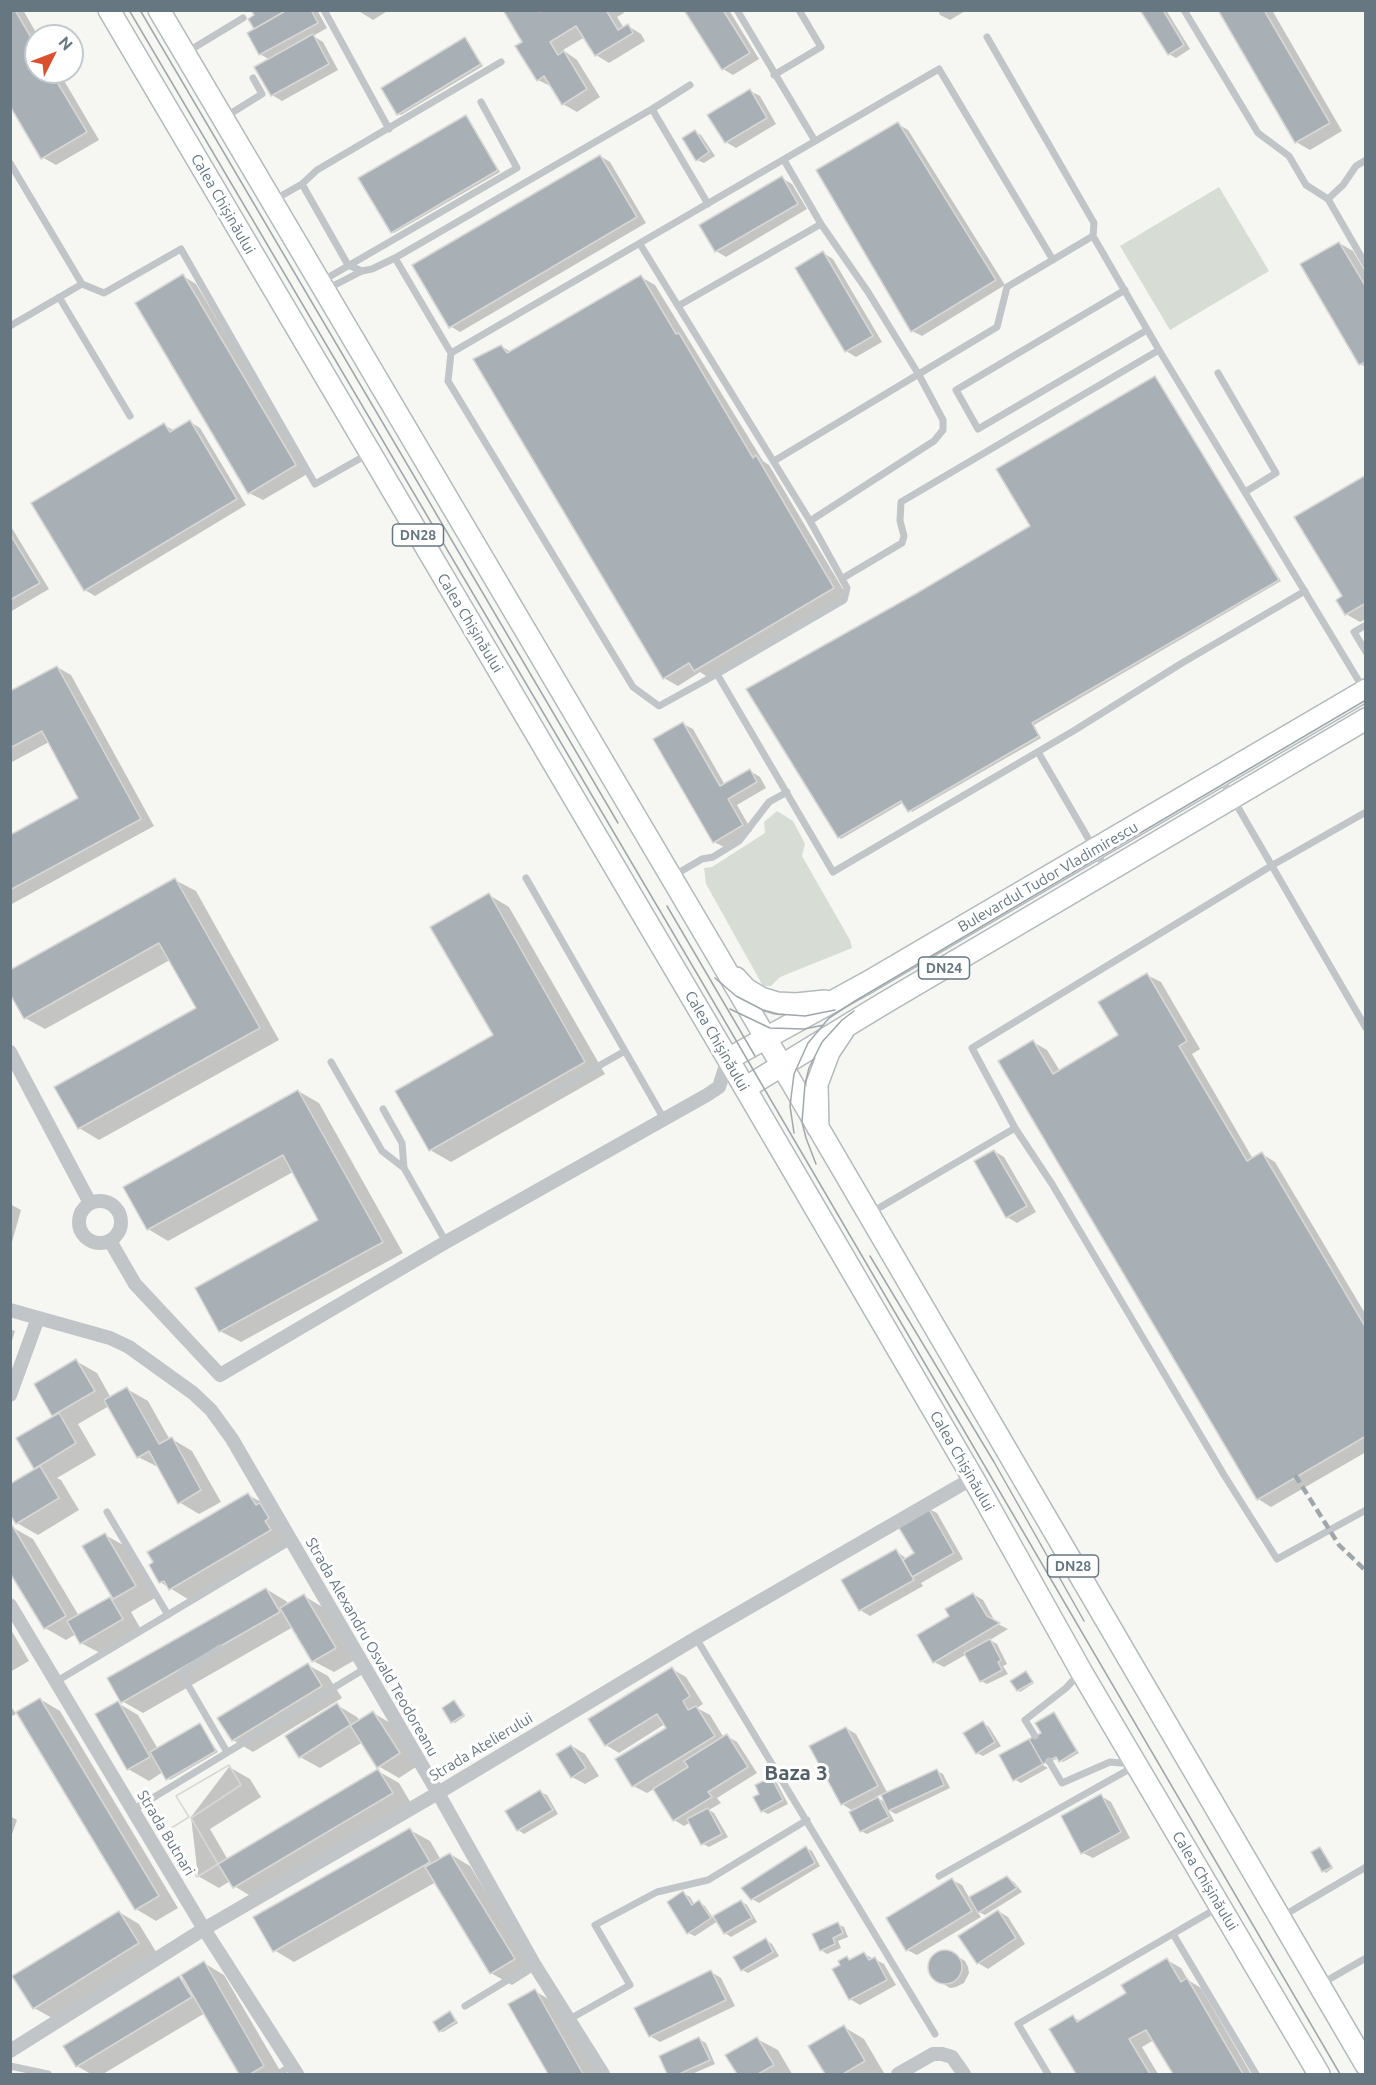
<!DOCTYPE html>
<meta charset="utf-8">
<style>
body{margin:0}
#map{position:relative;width:1376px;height:2085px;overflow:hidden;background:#f6f6f3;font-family:Ubuntu,sans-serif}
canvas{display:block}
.frame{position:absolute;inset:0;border:12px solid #667782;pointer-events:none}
.north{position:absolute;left:24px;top:24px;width:60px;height:60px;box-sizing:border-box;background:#fff;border:2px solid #c2c9cd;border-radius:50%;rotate:48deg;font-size:16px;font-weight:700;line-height:24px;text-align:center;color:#667782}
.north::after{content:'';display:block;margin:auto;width:21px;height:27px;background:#da512f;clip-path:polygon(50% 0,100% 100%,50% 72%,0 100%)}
</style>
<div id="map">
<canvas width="1376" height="2085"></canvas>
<div class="frame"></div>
<div class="north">N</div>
</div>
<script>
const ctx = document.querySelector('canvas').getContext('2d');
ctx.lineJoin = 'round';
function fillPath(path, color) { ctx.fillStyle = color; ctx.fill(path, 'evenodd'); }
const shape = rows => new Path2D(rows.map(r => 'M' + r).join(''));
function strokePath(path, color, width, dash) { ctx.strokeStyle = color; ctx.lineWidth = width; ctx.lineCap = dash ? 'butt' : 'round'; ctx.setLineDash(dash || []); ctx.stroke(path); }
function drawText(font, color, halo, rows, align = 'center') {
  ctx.font = font + ' Ubuntu,sans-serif'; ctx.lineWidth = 6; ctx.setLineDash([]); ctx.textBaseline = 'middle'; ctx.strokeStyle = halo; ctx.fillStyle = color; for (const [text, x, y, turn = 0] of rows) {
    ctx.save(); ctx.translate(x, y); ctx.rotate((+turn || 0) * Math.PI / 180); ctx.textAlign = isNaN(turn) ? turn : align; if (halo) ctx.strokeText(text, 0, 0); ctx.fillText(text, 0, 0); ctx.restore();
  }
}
fillPath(shape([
 [1219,187,1269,271,1170,330,1120,246],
 [777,811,793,821,805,844,802,856,850,940,852,948,780,977,771,986,763,986,706,884,704,868,712,867,765,833,764,822]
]), '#d7ddd4');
fillPath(shape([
 [10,10,23,10,38,36,36,36,36,72,59,72,99,140,56,165,42,157],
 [253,10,317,10,327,28,313,36,323,42,338,70,282,101,272,95,270,60,260,54,256,30,256,16],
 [357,10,389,10,373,20],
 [505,10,622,10,624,13,617,17,624,28,628,26,641,34,645,41,609,63,596,55,585,37,563,50,577,60,600,97,577,112,563,104,552,87,538,80,524,42],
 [686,10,729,10,759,59,733,75,723,69],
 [938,10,967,10,950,20,940,15],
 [1142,10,1166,10,1190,49,1176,58,1169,54],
 [1220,10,1272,10,1342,131,1310,150,1296,142],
 [465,39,483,66,401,115,398,114],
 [750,91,760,96,776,124,736,148,726,142],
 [466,117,500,172,394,233,392,232],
 [898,124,908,130,1005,285,922,336,912,331],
 [695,132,701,135,715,156,704,163,697,160],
 [600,156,610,162,646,223,460,332,450,326],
 [782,178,792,184,807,209,726,257,716,251,701,225],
 [1339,243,1353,251,1366,273,1366,367,1360,364],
 [823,253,833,259,882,342,856,357,846,351],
 [183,276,196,284,309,473,263,500,249,493],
 [641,277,655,285,763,461,769,465,847,596,709,678,700,672,678,686,664,678,501,346,511,352],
 [1155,378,1281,581,1034,725,1041,738,912,812,904,802,841,839,839,837,917,594,1032,527],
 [190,422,200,428,246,505,95,596,85,590,164,425,175,431],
 [1366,476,1366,619,1360,622,1346,614,1338,601,1344,597],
 [10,525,49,589,10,612],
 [57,667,71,675,154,826,10,905,10,837,80,798,49,742,10,763,10,693],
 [683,724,693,729,725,785,750,771,760,777,766,788,737,805,752,831,724,847,714,842],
 [175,880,196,891,279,1040,99,1140,79,1128,198,1009,170,960,45,1029,25,1018],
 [489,895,509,907,605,1074,451,1162,430,1150,495,1035],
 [1147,975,1161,982,1200,1049,1192,1054,1253,1159,1262,1154,1275,1162,1366,1315,1366,1452,1271,1507,1258,1499,1033,1042,1047,1050,1060,1071,1120,1036],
 [298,1091,319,1103,403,1253,241,1342,220,1331,320,1221,293,1172,168,1241,148,1229],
 [994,1151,1004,1157,1036,1212,1017,1223,1007,1217],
 [10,1204,21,1210,10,1249],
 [10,1329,15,1331,10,1347],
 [76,1361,97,1373,111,1398,127,1389,148,1401,170,1440,172,1439,192,1451,221,1502,199,1514,179,1502,160,1468,138,1457,109,1406,78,1424,96,1455,57,1478,61,1480,79,1510,38,1535,17,1523,38,1469,35,1467,55,1417,36,1384],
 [248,1495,269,1506,290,1542,191,1601,160,1582],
 [927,1508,937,1513,963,1559,921,1583,923,1586,870,1616,860,1610,896,1551,907,1559,916,1554],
 [12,1527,33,1539,79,1616,113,1597,105,1535,125,1546,155,1598,131,1612,142,1631,102,1654,81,1643,76,1634,66,1640,45,1628],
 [266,1589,286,1601,289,1605,304,1596,324,1608,355,1660,334,1672,313,1661,293,1627,143,1713,122,1701],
 [973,1594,983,1600,996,1623,1008,1629,990,1640,997,1644,1007,1664,1003,1666,1008,1674,987,1684,981,1681,967,1654,944,1667,934,1662],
 [10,1628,29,1661,10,1672],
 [308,1665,328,1676,342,1698,253,1752,233,1740],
 [672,1669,686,1677,703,1704,697,1708,710,1715,724,1738,727,1736,737,1742,757,1773,717,1798,721,1803,709,1810,714,1813,728,1837,709,1847,703,1844,691,1822,684,1826,674,1820,654,1789,647,1793,633,1786,668,1728,665,1724,619,1753,606,1745],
 [1026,1673,1034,1683,1020,1692,1018,1690],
 [40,1699,60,1711,178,1908,156,1921,136,1909,18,1713,10,1717,10,1705,16,1714],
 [455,1701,465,1716,455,1723,452,1722],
 [118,1703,138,1715,158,1749,200,1725,218,1752,170,1780,163,1772,149,1781,128,1769],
 [337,1705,357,1717,360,1721,373,1713,394,1725,419,1765,399,1778,378,1766,363,1742,320,1768,300,1757],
 [1054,1714,1079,1753,1063,1762,1058,1758,1047,1764,1038,1759,1036,1761,1048,1768,1021,1783,1014,1779],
 [983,1723,989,1727,1001,1746,983,1756,977,1753],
 [846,1728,856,1734,888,1794,937,1771,943,1774,950,1788,896,1814,888,1810,894,1821,867,1834,861,1831,853,1811,842,1804],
 [882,1794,886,1803,876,1797],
 [572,1746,585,1754,599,1776,585,1784,572,1777],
 [229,1767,250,1779,261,1797,210,1829,228,1860,378,1771,399,1783,412,1805,254,1898,234,1886,230,1881,219,1888,198,1876,191,1817],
 [771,1779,777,1783,788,1804,768,1814,762,1811,761,1795],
 [540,1792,547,1795,558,1814,524,1834,518,1830],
 [1101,1796,1111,1802,1130,1838,1093,1858,1083,1853],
 [10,1816,17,1820,10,1840],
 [410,1830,430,1841,441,1860,450,1854,470,1866,534,1971,512,1985,491,1973,436,1882,294,1962,274,1950],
 [806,1848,812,1851,820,1866,759,1903,752,1899],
 [1320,1848,1333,1868,1326,1873,1323,1871],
 [1007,1878,1014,1882,1022,1892,985,1915,977,1911,981,1917,917,1955,907,1950,952,1880,962,1885,970,1899],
 [683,1893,690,1897,695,1905,699,1902,705,1906,713,1918,741,1901,747,1905,757,1922,731,1937,725,1933,718,1921,695,1936,688,1933],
 [998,1911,1008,1917,1025,1944,988,1969,978,1963],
 [119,1912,139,1924,158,1955,54,2019,34,2008],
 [837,1924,844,1927,848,1937,838,1941,841,1948,827,1954,821,1950],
 [766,1940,772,1944,779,1956,748,1973,742,1970],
 [942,1951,948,1951,965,1961,968,1967,969,1973,964,1983,956,1987,950,1988,933,1978,929,1967,933,1956],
 [864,1954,884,1964,896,1985,860,2005,850,1999,842,1965,847,1958,851,1960],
 [1167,1960,1181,1968,1188,1980,1201,1988,1251,2074,1174,2074,1154,2040,1142,2047,1158,2074,1078,2074,1051,2029,1072,2017,1081,2021,1128,1993],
 [204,1963,224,1975,282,2074,240,2074,205,2013,103,2074,91,2074,77,2066,179,1978,187,1982],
 [711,1972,721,1978,735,2006,660,2042,650,2036],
 [535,1991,555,2003,596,2074,550,2074,510,2005],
 [450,2013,458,2023,443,2032,440,2031],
 [844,2027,864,2039,884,2073,827,2074,810,2047],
 [699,2039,706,2043,715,2064,692,2074,669,2074,661,2057],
 [757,2039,778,2050,792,2074,738,2074,727,2056]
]), '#0003');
const building = shape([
 [10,10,15,10,36,46,36,72,51,72,87,132,41,159,10,106,10,10],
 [251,10,287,10,254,29,248,19,254,15,251,10],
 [287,10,311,10,318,23,259,55,247,33,287,10],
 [503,10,539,10,540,12,543,10,606,10,618,30,628,24,633,33,595,56,576,26,550,42,558,55,564,51,587,89,562,105,544,76,537,81,515,46,522,42,503,10],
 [684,10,723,10,750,53,722,70,684,10],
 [1140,10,1163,10,1184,45,1168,55,1140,10],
 [1218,10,1264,10,1330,123,1295,143,1218,10],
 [313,34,329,64,271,96,254,67,313,34],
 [465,37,481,64,397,115,381,88,465,37],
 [750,89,767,118,725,143,707,115,750,89],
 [466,115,498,170,391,233,358,178,466,115],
 [898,122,996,280,911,332,816,170,898,122],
 [695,130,709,152,696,161,682,138,695,130],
 [600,155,637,217,449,328,412,265,600,155],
 [782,176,798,204,715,252,699,225,782,176],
 [1339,242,1366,287,1366,362,1359,365,1300,264,1339,242],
 [823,251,873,336,845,352,795,268,823,251],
 [183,274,296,465,248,494,135,303,183,274],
 [641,275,676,334,679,333,753,458,756,455,834,588,694,671,689,663,663,679,473,359,501,345,507,353,641,275],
 [1155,376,1279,580,1032,723,1039,736,908,812,901,801,838,838,746,689,917,593,1030,526,996,469,1155,376],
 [190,420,237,499,84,591,31,503,164,423,170,432,190,420],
 [1366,475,1366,603,1345,615,1336,600,1342,596,1294,517,1366,475],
 [10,534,40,583,10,600,10,534],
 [57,666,141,819,10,890,10,835,78,798,42,731,10,748,10,691,57,666],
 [683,722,720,786,750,769,757,782,728,799,743,825,713,843,653,739,683,722],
 [175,878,260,1028,78,1129,54,1087,196,1008,159,943,24,1019,10,994,10,970,175,878],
 [489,893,585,1062,429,1151,395,1091,493,1035,430,927,489,893],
 [1147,973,1187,1041,1179,1046,1247,1161,1262,1152,1366,1328,1366,1436,1257,1500,998,1061,1033,1040,1053,1074,1118,1035,1098,1002,1147,973],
 [298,1090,383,1242,219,1332,195,1288,318,1220,283,1155,147,1230,123,1187,298,1090],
 [994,1150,1027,1206,1006,1218,974,1161,994,1150],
 [76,1359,95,1391,52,1416,34,1384,76,1359],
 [127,1387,159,1444,172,1437,201,1490,178,1504,149,1451,137,1458,104,1400,127,1387],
 [59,1413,76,1443,34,1469,16,1438,59,1413],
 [40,1466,59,1498,16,1524,10,1515,10,1484,40,1466],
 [248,1493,256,1505,260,1503,269,1518,265,1521,271,1530,169,1590,164,1581,159,1583,149,1565,153,1562,147,1552,248,1493],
 [927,1506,954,1553,912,1577,903,1560,914,1553,896,1523,927,1506],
 [12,1525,66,1616,44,1629,10,1573,10,1527,12,1525],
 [105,1533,136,1586,113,1599,82,1546,105,1533],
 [896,1549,914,1580,859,1611,841,1580,896,1549],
 [266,1588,280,1612,121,1703,107,1678,266,1588],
 [973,1593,987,1616,1000,1623,933,1663,917,1635,949,1616,945,1609,973,1593],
 [304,1594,336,1648,312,1662,280,1608,304,1594],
 [110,1597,123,1619,80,1644,67,1621,110,1597],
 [990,1639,1001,1660,998,1662,1002,1670,980,1682,964,1653,990,1639],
 [308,1663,322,1686,232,1741,217,1718,308,1663],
 [672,1667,690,1696,683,1701,688,1710,696,1706,715,1736,632,1787,615,1759,666,1728,657,1714,605,1746,588,1719,672,1667],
 [1026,1671,1033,1682,1017,1691,1010,1681,1026,1671],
 [40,1698,159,1896,135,1910,16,1712,40,1698],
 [454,1700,464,1715,451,1723,442,1708,454,1700],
 [118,1701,150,1757,127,1770,95,1714,118,1701],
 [337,1703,351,1725,373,1711,400,1753,377,1768,350,1725,299,1758,285,1736,337,1703],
 [1054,1712,1077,1751,1059,1762,1056,1757,1043,1764,1029,1739,1041,1733,1035,1723,1054,1712],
 [983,1721,995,1742,976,1754,963,1733,983,1721],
 [200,1723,216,1751,166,1780,150,1752,200,1723],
 [846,1727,878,1786,841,1805,809,1746,846,1727],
 [727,1734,748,1767,708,1792,712,1797,673,1821,653,1789,688,1767,684,1761,727,1734],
 [1029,1739,1043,1764,1013,1781,999,1755,1029,1739],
 [571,1745,586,1768,571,1778,556,1754,571,1745],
 [229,1765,241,1785,191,1818,218,1864,197,1877,168,1830,189,1817,176,1796,229,1765],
 [229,1765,241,1785,191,1818,218,1864,197,1877,168,1830,189,1817,176,1796,229,1765],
 [378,1769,393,1793,233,1888,218,1864,378,1769],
 [937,1769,944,1785,888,1811,881,1795,937,1769],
 [771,1777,783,1800,761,1812,753,1797,759,1794,755,1785,771,1777],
 [540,1790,553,1810,517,1831,505,1811,540,1790],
 [1101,1794,1121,1832,1081,1854,1061,1816,1101,1794],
 [878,1797,889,1817,860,1832,849,1812,878,1797],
 [708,1808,722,1834,701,1845,687,1819,708,1808],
 [410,1828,430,1862,273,1952,253,1917,410,1828],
 [806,1846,815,1863,751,1900,741,1888,806,1846],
 [1320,1847,1332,1867,1322,1872,1311,1852,1320,1847],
 [450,1853,515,1959,490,1974,425,1867,450,1853],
 [1007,1876,1017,1888,978,1913,969,1897,1007,1876],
 [952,1878,972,1911,906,1951,886,1918,952,1878],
 [683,1891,692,1905,699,1900,711,1918,687,1934,667,1902,683,1891],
 [741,1900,752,1918,724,1934,713,1916,741,1900],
 [998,1910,1016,1938,977,1964,958,1936,998,1910],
 [119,1911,139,1943,33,2009,12,1976,119,1911],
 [838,1922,843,1933,833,1938,835,1944,820,1951,812,1934,838,1922],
 [766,1938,773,1952,741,1971,733,1957,766,1938],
 '928 1967a17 17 0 1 1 34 0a17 17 0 1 1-34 0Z',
 [864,1952,869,1960,875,1957,887,1980,849,2000,832,1969,840,1965,838,1961,847,1956,849,1960,864,1952],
 [1167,1958,1181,1982,1187,1978,1243,2074,1173,2074,1146,2030,1129,2039,1150,2074,1076,2074,1049,2029,1073,2015,1077,2022,1126,1993,1121,1985,1167,1958],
 [204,1961,264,2066,250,2074,239,2074,181,1975,204,1961],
 [711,1970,726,2000,649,2037,634,2008,711,1970],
 [179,1976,192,1997,76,2067,63,2046,179,1976],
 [535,1989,583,2074,548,2074,508,2004,535,1989],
 [450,2011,456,2021,439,2032,433,2022,450,2011],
 [844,2025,865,2061,843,2074,825,2074,808,2046,844,2025],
 [699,2037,710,2060,679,2074,667,2074,659,2056,699,2037],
 [757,2037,774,2065,758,2074,737,2074,725,2055,757,2037]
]);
fillPath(building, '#a8b0b5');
strokePath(building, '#d7d7d5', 1.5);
const primary = shape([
 [109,10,728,1059,973,1478,1081,1671,1319,2074],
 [159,10,719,958,1366,2065],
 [736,978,746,989,761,998,777,1003,796,1004,825,1001],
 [728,1059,868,982,1366,690],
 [745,1088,881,1005,1366,719],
 [818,1128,817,1084,829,1052,843,1031]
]);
strokePath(primary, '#b4b9bc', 24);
strokePath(shape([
 [324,10,389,129],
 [737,10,815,141],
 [1184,10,1258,133,1289,156,1306,185,1328,199,1366,265],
 [987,37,1094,223,1093,236,1159,350],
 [187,52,243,18],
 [774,75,821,47,799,10],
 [652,109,708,204],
 [225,117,262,94,253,78],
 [784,160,821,224,868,292,919,375,943,420,943,430,934,441,810,521],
 [10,163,82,284,104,293,181,249,315,484,368,454],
 [302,184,348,265,362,271],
 [1328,199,1343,185,1356,166,1366,160],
 [274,200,302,184,317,170,501,62],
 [640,244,810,521,847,588,844,600,717,674],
 [395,258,652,109,690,85],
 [322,281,517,168,481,102],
 [327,289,362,271,372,269,395,258,451,353,448,381,633,687,659,706,717,674,833,872,1075,730,1182,663,1305,591],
 [1125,290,956,390,978,429,1147,330],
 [59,297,130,416],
 [678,306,821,224],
 [10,326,82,284],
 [451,353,939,69,1053,260],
 [1218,373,1276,473,1245,492],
 [774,461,997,327,1007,287,1093,236],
 [843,578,902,543,904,536,900,521,901,502,1159,350,1363,688],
 [1366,625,1354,632,1366,652],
 [1038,752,1106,869],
 [1221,778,1366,1028],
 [1366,812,1271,866,972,1048,1015,1128,1052,1184,1224,1475,1277,1559,1366,1510],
 [673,876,702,859,713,857,739,841,769,802,787,792],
 [526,878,664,1119],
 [331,1062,382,1151,404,1168],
 [551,1093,625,1051],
 [383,1109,402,1143,404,1168,446,1242],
 [872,1212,1015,1128],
 [107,1512,168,1615],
 [696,1638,935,2034],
 [220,1648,181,1673,227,1752],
 [57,1681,291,1541],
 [1035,1736,1025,1720,1066,1688,1080,1673],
 [1049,1761,1062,1783,1110,1762,1132,1764],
 [133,1810,366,1668],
 [939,1876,1135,1766],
 [1281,1917,1366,1867],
 [1173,1934,1256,2074],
 [1321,1984,1366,1958],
 [465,2006,534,1964],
 [568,2020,630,1985,595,1925,657,1892,708,1880,807,1820],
 [10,2066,48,2074],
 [278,2074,291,2066],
 [1048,2074,1018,2024,1219,1907]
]), '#c1c5c8', 7);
strokePath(shape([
 [10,1052,90,1203],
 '79 1222a21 21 0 1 1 42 0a21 21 0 1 1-42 0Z',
 [110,1241,135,1284,220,1375,446,1242,707,1095,719,1087,728,1059],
 [10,1310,110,1338,129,1347,193,1393,211,1410,232,1439,438,1793,534,1964,603,2074],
 [10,1395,38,1318],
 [10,1605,204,1929,297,2074],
 [10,2051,204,1929,438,1793,696,1638,973,1478],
 [898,2074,933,2054,942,2054,952,2057,964,2074]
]), '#c1c5c8', 14);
strokePath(primary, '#fff', 21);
strokePath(shape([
 [129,10,699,977,1340,2074],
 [140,10,618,823],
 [667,906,755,1056],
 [715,978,736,996,763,1010,778,1014,805,1016,835,1010],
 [730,1009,770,1028,804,1029,824,1025],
 [794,1133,790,1106,794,1074,808,1043,829,1018,855,1001,1366,700],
 [816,1164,806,1138,802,1122,805,1084,809,1068,822,1042,842,1020,854,1011],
 [870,1256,994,1462,1084,1621]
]), '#a0a7ab', 1.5);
strokePath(shape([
 [1295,1475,1339,1545,1366,1571]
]), '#a0a7ab', 4.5, [9, 4.5]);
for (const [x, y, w] of [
 [418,535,51],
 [944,968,51],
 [1073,1566,51]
]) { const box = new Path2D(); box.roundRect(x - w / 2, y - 11, w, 22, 4.5); ctx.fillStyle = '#fff'; ctx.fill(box); strokePath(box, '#667782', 1.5); }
drawText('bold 14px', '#667782', null, [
 ["DN28",418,535],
 ["DN24",944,968],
 ["DN28",1073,1566]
]);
drawText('15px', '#667782', '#fff', [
 ["Calea Chișinăului",223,204,60],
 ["Calea Chișinăului",470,623,59],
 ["Bulevardul Tudor Vladimirescu",1048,877,-30],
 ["Calea Chișinăului",717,1041,60],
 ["Calea Chișinăului",962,1461,60],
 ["Strada Alexandru Osvald Teodoreanu",372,1647,60],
 ["Strada Atelierului",481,1747,-31],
 ["Strada Butnari",166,1833,59],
 ["Calea Chișinăului",1205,1881,59]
]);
drawText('bold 21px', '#546068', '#fff', [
 ["Baza 3",796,1773]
]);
</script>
